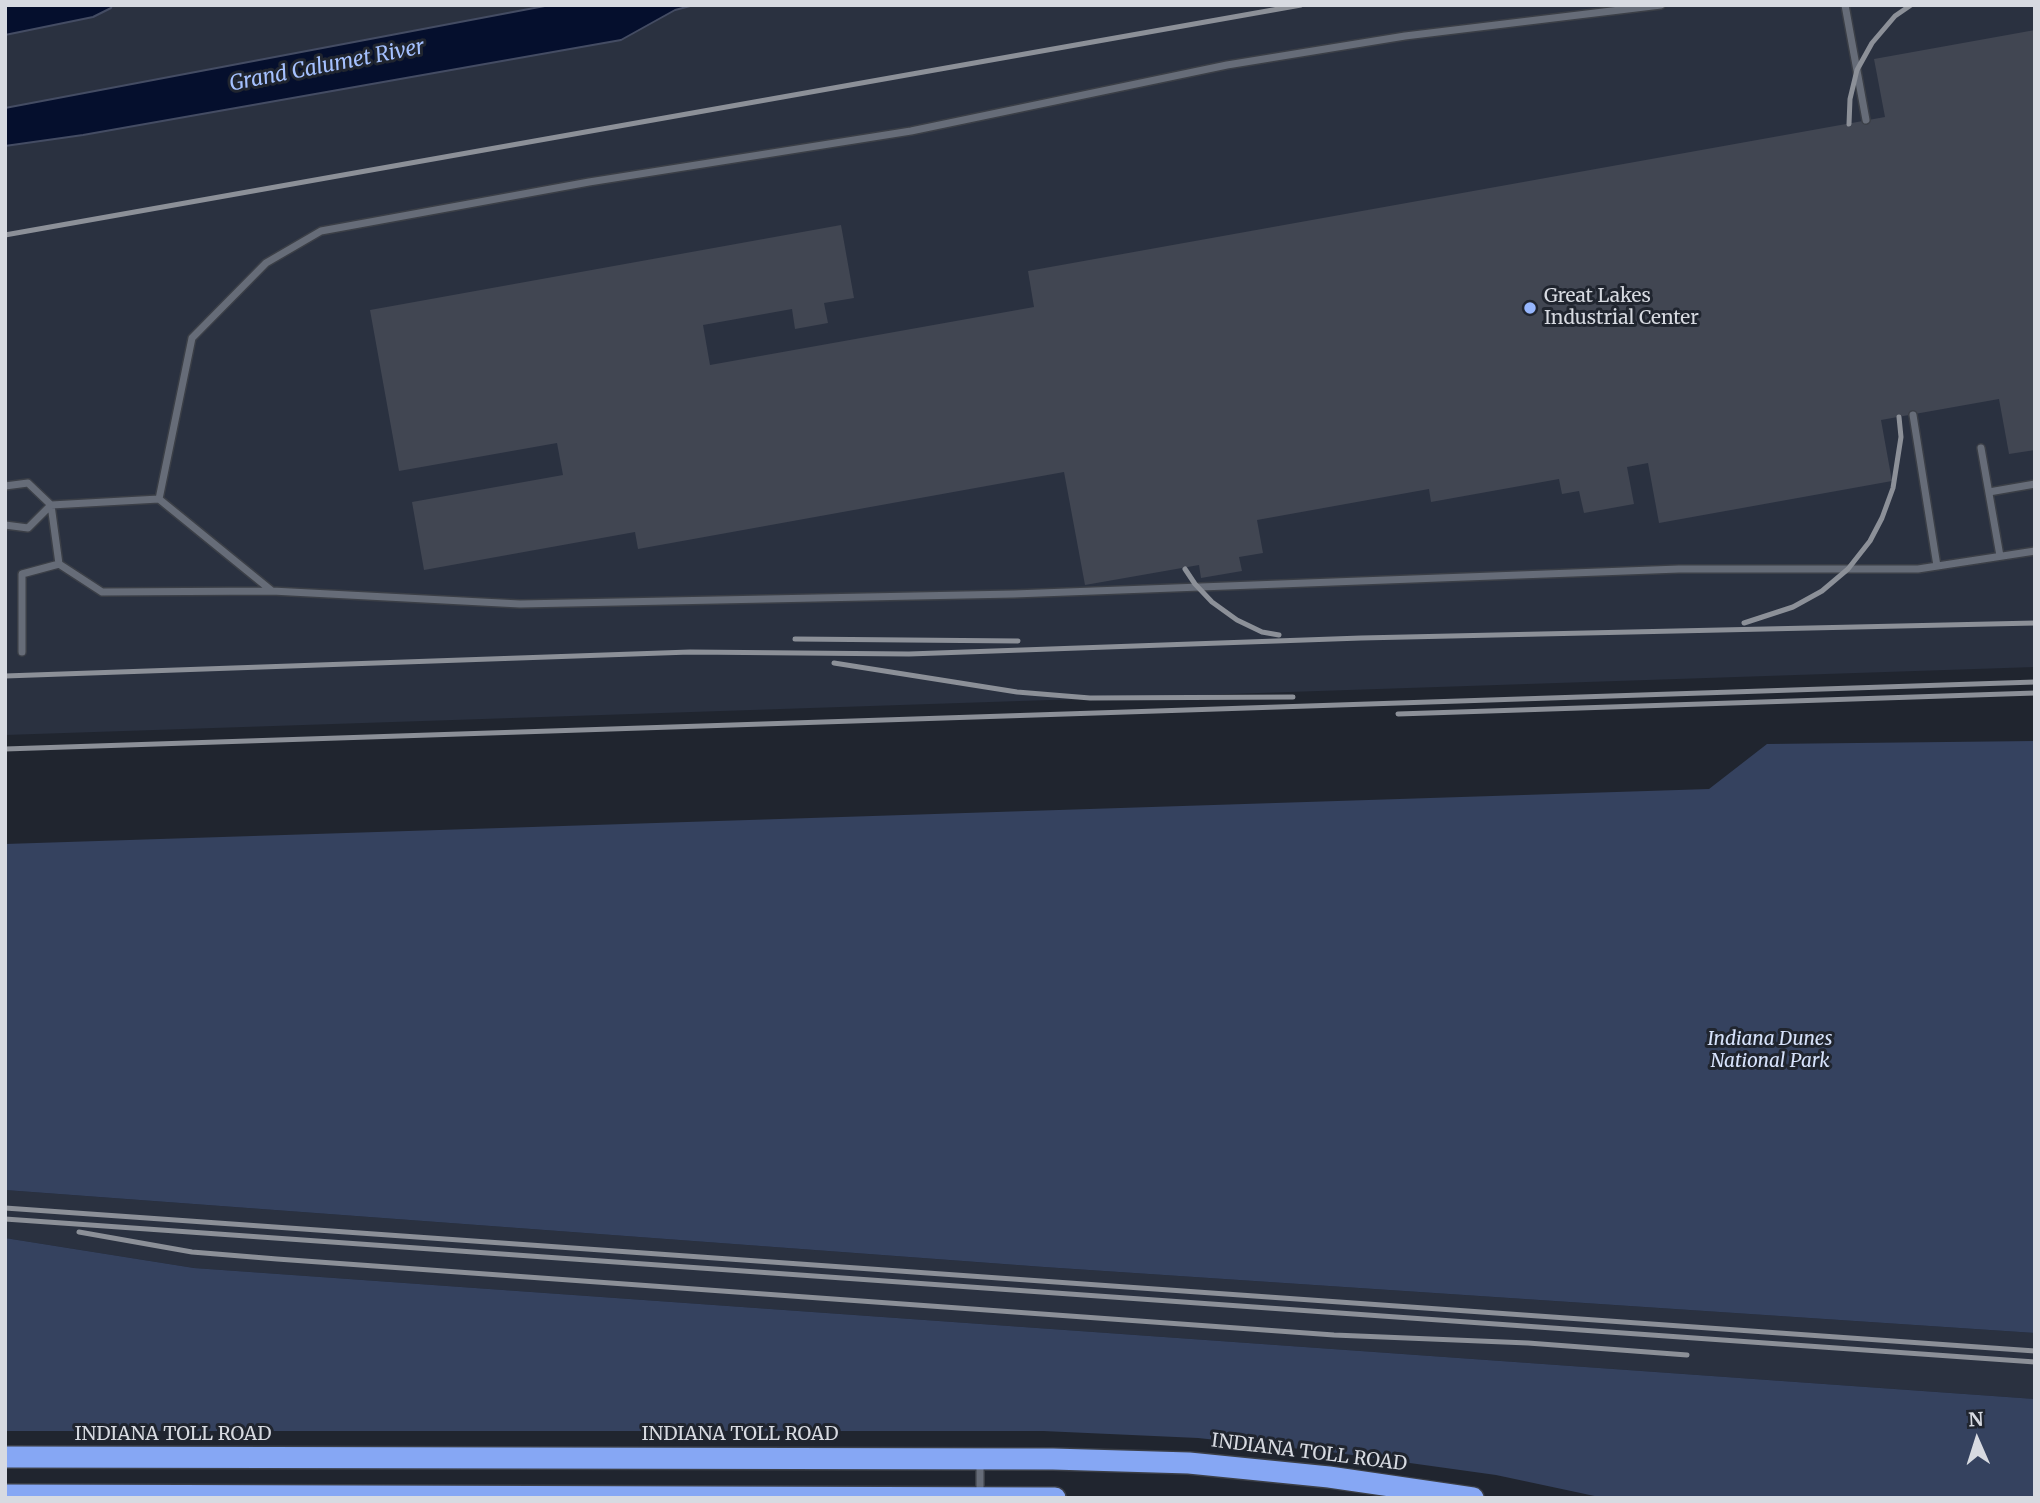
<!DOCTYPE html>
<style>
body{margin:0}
#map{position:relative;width:2040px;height:1503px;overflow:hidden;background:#20252f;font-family:Merriweather,serif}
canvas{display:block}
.frame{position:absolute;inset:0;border:7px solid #d7dae1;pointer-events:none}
.north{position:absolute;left:1942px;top:1405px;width:70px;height:70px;-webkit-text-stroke:5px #20252f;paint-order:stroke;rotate:357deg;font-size:19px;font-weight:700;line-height:28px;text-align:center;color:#d7dae1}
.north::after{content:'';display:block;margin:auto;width:24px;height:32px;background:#d7dae1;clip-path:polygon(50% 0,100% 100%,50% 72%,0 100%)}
</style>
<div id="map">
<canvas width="2040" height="1503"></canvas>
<div class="frame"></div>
<div class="north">N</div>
</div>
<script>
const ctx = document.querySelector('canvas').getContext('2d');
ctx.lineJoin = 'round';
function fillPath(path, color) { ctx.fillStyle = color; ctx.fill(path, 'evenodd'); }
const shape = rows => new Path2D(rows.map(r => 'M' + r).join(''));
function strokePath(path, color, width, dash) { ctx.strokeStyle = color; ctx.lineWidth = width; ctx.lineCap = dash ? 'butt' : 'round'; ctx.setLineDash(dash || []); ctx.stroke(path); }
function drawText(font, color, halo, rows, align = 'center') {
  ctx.font = font + ' Merriweather,serif'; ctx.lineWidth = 6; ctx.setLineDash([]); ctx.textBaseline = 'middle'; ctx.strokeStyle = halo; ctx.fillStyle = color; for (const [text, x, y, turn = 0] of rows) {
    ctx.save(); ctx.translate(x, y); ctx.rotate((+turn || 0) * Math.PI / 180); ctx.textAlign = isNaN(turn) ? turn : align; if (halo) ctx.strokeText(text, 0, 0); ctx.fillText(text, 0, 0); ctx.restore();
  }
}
fillPath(shape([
 [5,5,2035,5,2035,667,5,735],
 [5,1190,1044,1267,2035,1333,2035,1399,194,1268,5,1238]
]), '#2a3140');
fillPath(shape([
 [2035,741,2035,1333,1044,1267,5,1190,5,844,1709,789,1767,744],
 [5,1238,194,1268,2035,1399,2035,1498,1604,1498,1496,1475,1338,1453,1198,1438,1043,1431,5,1431]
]), '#35425f');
const water = shape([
 [5,5,112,5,111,8,93,17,5,35,5,5],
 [550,5,694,5,675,10,621,40,83,135,5,146,5,108,550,5]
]);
fillPath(water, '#050f2d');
strokePath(water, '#444c63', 2);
fillPath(shape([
 [2035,30,2035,450,2009,454,1999,399,1881,420,1892,481,1659,523,1648,463,1627,467,1634,504,1584,513,1579,491,1562,494,1559,479,1431,502,1429,489,1257,520,1263,553,1239,557,1242,571,1201,578,1199,565,1085,585,1064,472,638,549,635,532,424,570,412,502,563,475,557,443,399,471,370,310,841,225,854,298,824,303,828,323,795,329,792,309,703,325,710,365,1034,307,1028,271,1885,117,1874,59]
]), '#414652');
const service = shape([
 [1845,5,1866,120],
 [1913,415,1937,566],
 [1981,448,2000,556],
 [5,486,28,483,51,505,59,564,22,574,22,652],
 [1989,492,2035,484],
 [159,499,192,338,266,263,321,231,589,182,911,131,1227,65,1405,36,1661,5],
 [5,525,28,528,51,505,159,499,272,591,520,604,1014,594,1679,569,1918,569,2035,551],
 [59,564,102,592,272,591],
 [980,1460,980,1497]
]);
const motorway = shape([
 [5,1457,1053,1459,1189,1463,1329,1477,1473,1498],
 [5,1495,1055,1498]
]);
strokePath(service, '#3b3f47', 10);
strokePath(motorway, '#3b3f47', 24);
strokePath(service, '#666c78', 7);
strokePath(motorway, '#86a7f4', 21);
strokePath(shape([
 [1849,124,1850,99,1857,70,1872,43,1895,16,1911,5],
 [5,235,1301,5],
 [1185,569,1195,584,1212,602,1237,620,1262,632,1279,635],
 [1744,623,1793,607,1822,591,1848,569,1870,541,1882,518,1893,488,1901,437,1899,417],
 [795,639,1018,641],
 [834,663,1017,692,1090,698,1293,697],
 [5,676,690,652,909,654,1361,638,2035,623],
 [1398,714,2035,693],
 [5,749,2035,682],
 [5,1208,2035,1351],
 [5,1219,2035,1362],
 [79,1232,192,1252,277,1259,1334,1335,1528,1343,1687,1355]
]), '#8c9098', 5);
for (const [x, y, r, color] of [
 [1530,308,7,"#96b6fd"]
]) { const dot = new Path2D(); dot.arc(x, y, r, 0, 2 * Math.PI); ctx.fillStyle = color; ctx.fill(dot); strokePath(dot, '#20252f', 2.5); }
drawText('19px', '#d7dae1', '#20252f', [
 ["Great Lakes",1544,297],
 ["Industrial Center",1544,319]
], 'left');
drawText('italic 19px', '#d7e3fc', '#20252f', [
 ["Indiana Dunes",1770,1040],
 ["National Park",1770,1062]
]);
drawText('19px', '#d7dae1', '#20252f', [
 ["INDIANA TOLL ROAD",173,1435],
 ["INDIANA TOLL ROAD",740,1435],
 ["INDIANA TOLL ROAD",1309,1453,7]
]);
drawText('italic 21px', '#a5c1ff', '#20252f', [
 ["Grand Calumet River",327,66,-11]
]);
</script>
